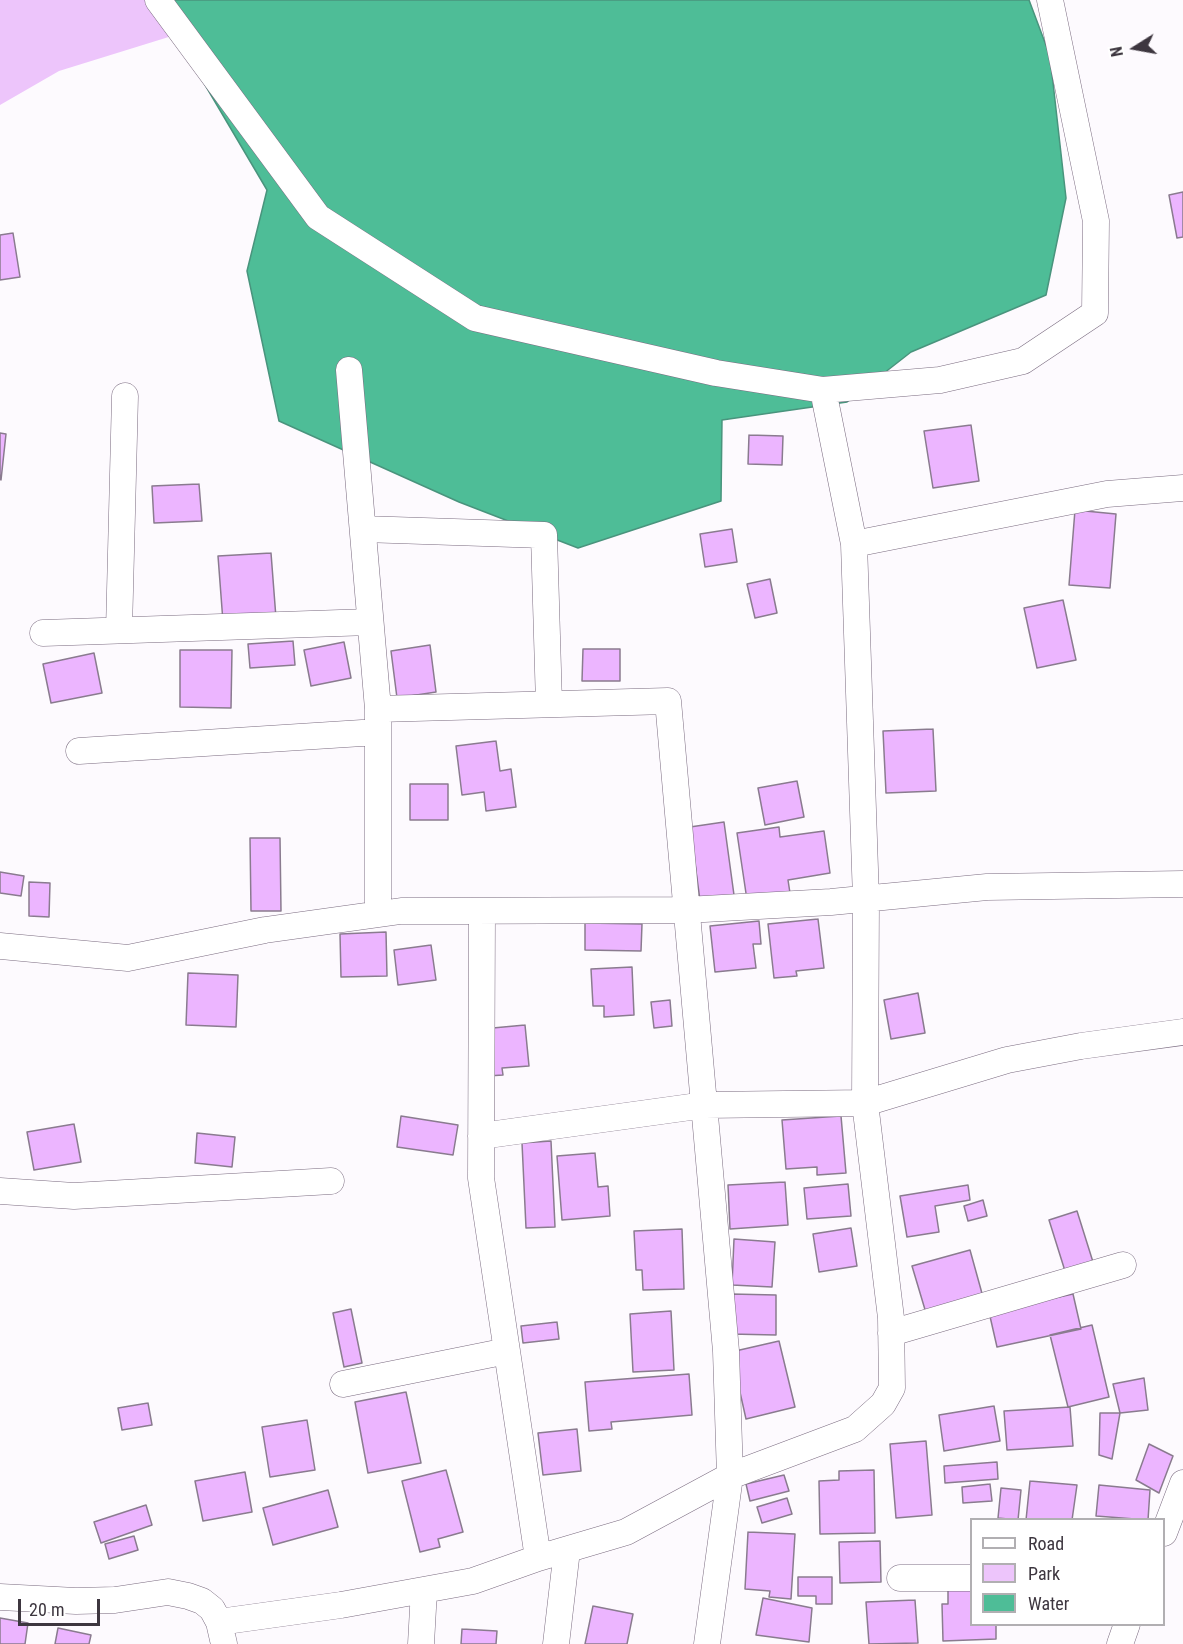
<!DOCTYPE html>
<style>
body{margin:0}
#map{position:relative;width:1183px;height:1644px;overflow:hidden;background:#fdfafe;font-family:"Roboto Condensed",sans-serif}
canvas{display:block}
.legend{position:absolute;left:970px;top:1518px;width:195px;height:108px;box-sizing:border-box;background:#fff;border:2px solid #b1afb2;margin:0;padding:8px 10px;list-style:none;font-size:18px;color:#3d363f}
.legend li{display:flex;align-items:center;gap:12px;height:30px}
.legend b{width:30px;border:2px solid #b1afb2}
.north{position:absolute;left:1105px;top:18px;width:60px;height:60px;-webkit-text-stroke:4px #fff;paint-order:stroke;rotate:259deg;font-size:16px;font-weight:700;line-height:24px;text-align:center;color:#3d363f}
.north::after{content:'';display:block;margin:auto;width:21px;height:27px;background:#3d363f;clip-path:polygon(50% 0,100% 100%,50% 72%,0 100%)}
.scale{position:absolute;left:18px;top:1599px;width:82px;height:27px;box-sizing:border-box;border:3px solid #3d363f;border-top:0;padding-left:8px;font-size:18px;line-height:21px;white-space:nowrap;color:#3d363f;-webkit-text-stroke:4px #fff;paint-order:stroke}
</style>
<div id="map">
<canvas width="1183" height="1644"></canvas>
<ul class="legend">
<li><b style="height:8px;background:#fff"></b>Road</li>
<li><b style="height:16px;background:#edc5fb"></b>Park</li>
<li><b style="height:16px;background:#4ebd97"></b>Water</li>
</ul>
<div class="north">N</div>
<div class="scale">20 m</div>
</div>
<script>
const ctx = document.querySelector('canvas').getContext('2d');
ctx.lineJoin = 'round';
function fillPath(path, color) { ctx.fillStyle = color; ctx.fill(path, 'evenodd'); }
const shape = rows => new Path2D(rows.map(r => 'M' + r).join(''));
function strokePath(path, color, width, dash) { ctx.strokeStyle = color; ctx.lineWidth = width; ctx.lineCap = dash ? 'butt' : 'round'; ctx.setLineDash(dash || []); ctx.stroke(path); }
fillPath(shape([
 [0,0,288,0,59,71,0,105]
]), '#edc5fb');
const water = shape([
 [155,0,1029,0,1050,56,1066,198,1046,295,911,352,847,402,722,420,721,501,578,548,459,502,279,421,247,271,267,190,155,0]
]);
fillPath(water, '#4ebd97');
strokePath(water, '#49947d', 1.5);
const building = shape([
 [1183,192,1183,237,1177,238,1169,195,1183,192],
 [13,233,20,277,0,280,0,235,13,233],
 [971,425,979,481,933,488,924,431,971,425],
 [0,433,6,434,1,480,0,479,0,433],
 [749,435,783,436,782,465,748,464,749,435],
 [199,484,202,521,154,523,152,486,199,484],
 [1075,510,1116,514,1110,588,1069,585,1075,510],
 [732,529,737,562,705,567,700,534,732,529],
 [271,553,276,618,223,622,218,556,271,553],
 [770,579,777,613,755,618,747,584,770,579],
 [1063,600,1076,660,1037,668,1024,608,1063,600],
 [293,641,295,665,250,668,248,644,293,641],
 [344,642,351,678,311,686,304,650,344,642],
 [430,645,436,692,397,698,391,651,430,645],
 [583,649,620,649,620,681,582,681,583,649],
 [180,650,232,650,231,708,180,707,180,650],
 [94,653,102,693,51,703,43,664,94,653],
 [933,729,936,791,886,793,883,731,933,729],
 [496,741,500,771,511,769,516,807,486,811,484,792,462,795,456,746,496,741],
 [797,781,804,817,765,825,758,788,797,781],
 [410,784,448,784,448,820,410,820,410,784],
 [724,822,734,895,700,900,690,827,724,822],
 [779,827,780,837,824,831,830,873,788,880,790,893,747,900,737,833,779,827],
 [250,838,280,838,281,911,251,911,250,838],
 [0,872,24,876,21,896,0,893,0,872],
 [29,882,50,883,49,917,29,916,29,882],
 [818,919,824,968,796,971,797,976,774,978,768,924,818,919],
 [759,921,761,944,753,944,756,968,715,972,710,926,759,921],
 [585,923,642,924,641,951,585,950,585,923],
 [386,932,387,976,341,977,340,934,386,932],
 [431,945,436,980,398,985,394,950,431,945],
 [632,967,634,1015,604,1017,604,1006,593,1006,591,969,632,967],
 [188,973,238,975,236,1027,186,1025,188,973],
 [918,993,925,1033,891,1039,884,1000,918,993],
 [670,1000,672,1026,654,1028,651,1002,670,1000],
 [525,1025,529,1066,502,1068,503,1075,487,1076,482,1029,525,1025],
 [401,1116,458,1125,453,1155,397,1147,401,1116],
 [841,1116,846,1173,817,1175,817,1167,786,1169,782,1120,841,1116],
 [74,1124,81,1162,34,1170,27,1132,74,1124],
 [197,1133,235,1137,232,1167,195,1163,197,1133],
 [551,1141,555,1227,526,1228,522,1143,551,1141],
 [595,1153,598,1187,608,1186,610,1216,562,1220,557,1156,595,1153],
 [785,1182,788,1225,730,1229,728,1185,785,1182],
 [848,1184,851,1216,807,1219,804,1188,848,1184],
 [968,1185,970,1200,935,1206,939,1232,907,1237,900,1196,968,1185],
 [983,1200,987,1216,968,1221,964,1206,983,1200],
 [1077,1211,1093,1262,1065,1271,1049,1220,1077,1211],
 [851,1228,857,1266,819,1272,813,1234,851,1228],
 [682,1229,684,1289,643,1290,642,1270,636,1270,634,1231,682,1229],
 [734,1239,775,1242,772,1287,732,1285,734,1239],
 [970,1250,983,1297,926,1313,912,1266,970,1250],
 [731,1294,776,1295,776,1335,730,1334,731,1294],
 [1073,1294,1081,1329,997,1347,989,1312,1073,1294],
 [351,1309,362,1363,344,1367,333,1313,351,1309],
 [671,1311,674,1370,633,1372,630,1314,671,1311],
 [557,1322,559,1339,523,1343,521,1326,557,1322],
 [1092,1325,1109,1397,1068,1407,1050,1335,1092,1325],
 [779,1341,795,1407,746,1419,731,1352,779,1341],
 [689,1374,692,1415,611,1422,612,1429,589,1431,585,1382,689,1374],
 [1144,1378,1148,1410,1120,1413,1113,1384,1144,1378],
 [406,1392,421,1463,368,1473,355,1402,406,1392],
 [148,1403,152,1425,122,1430,118,1408,148,1403],
 [994,1406,1000,1441,944,1451,939,1415,994,1406],
 [1070,1407,1073,1446,1007,1450,1004,1411,1070,1407],
 [1100,1413,1120,1413,1112,1459,1099,1455,1100,1413],
 [307,1420,315,1470,270,1477,262,1427,307,1420],
 [577,1429,581,1471,543,1475,538,1433,577,1429],
 [926,1441,932,1515,896,1518,890,1444,926,1441],
 [1149,1444,1173,1456,1159,1493,1136,1480,1149,1444],
 [997,1462,998,1479,945,1483,944,1466,997,1462],
 [446,1470,463,1532,438,1539,440,1547,420,1552,402,1481,446,1470],
 [874,1470,875,1533,820,1534,819,1481,839,1480,839,1471,874,1470],
 [245,1472,252,1512,203,1521,195,1481,245,1472],
 [784,1475,789,1491,750,1501,746,1484,784,1475],
 [1030,1481,1077,1485,1072,1520,1026,1520,1030,1481],
 [990,1484,992,1501,963,1503,962,1487,990,1484],
 [1099,1485,1150,1490,1148,1520,1096,1516,1099,1485],
 [1001,1488,1021,1490,1018,1520,998,1518,1001,1488],
 [328,1490,338,1527,273,1545,263,1508,328,1490],
 [787,1498,792,1514,762,1523,757,1507,787,1498],
 [146,1505,152,1525,101,1543,94,1522,146,1505],
 [748,1532,795,1534,791,1599,769,1597,770,1591,745,1589,748,1532],
 [134,1536,138,1550,109,1559,105,1544,134,1536],
 [880,1541,881,1582,840,1583,839,1542,880,1541],
 [798,1577,832,1577,832,1604,816,1604,816,1596,798,1596,798,1577],
 [972,1588,972,1624,996,1624,996,1639,943,1641,942,1604,948,1604,948,1590,972,1588],
 [763,1598,812,1608,809,1642,756,1635,763,1598],
 [915,1600,918,1643,869,1644,866,1602,915,1600],
 [593,1606,633,1614,627,1644,585,1644,593,1606],
 [0,1618,28,1623,25,1644,0,1644,0,1618],
 [58,1628,91,1635,89,1644,55,1644,58,1628],
 [462,1629,497,1631,496,1644,461,1644,462,1629]
]);
fillPath(building, '#ecb5ff');
strokePath(building, '#8a7b8f', 1.5);
const street = shape([
 [158,0,318,217,475,318,716,373,823,390,940,380,1023,361,1095,313,1096,221,1050,0],
 [349,370,378,709,378,914],
 [363,529,544,535,549,704],
 [854,544,1107,494,1183,488],
 [119,630,125,396],
 [43,633,370,622],
 [378,709,668,701,726,1351,730,1476,707,1644],
 [79,751,378,732],
 [482,911,481,1178,538,1558],
 [0,946,128,958,265,930,401,911,686,910,831,902,987,887,1183,884],
 [481,1136,705,1105,865,1103,1007,1060,1081,1046,1183,1032],
 [0,1191,74,1196,331,1181],
 [891,1333,1123,1265],
 [343,1384,507,1351],
 [1164,1533,1183,1483],
 [900,1578,972,1578],
 [0,1597,76,1601,115,1600,168,1592,188,1596,202,1601,212,1609,219,1622,224,1644],
 [219,1622,341,1605,473,1581,538,1558,626,1532,730,1476,855,1429,883,1404,892,1388,891,1318,865,1103,866,899,854,544,823,390],
 [421,1644,424,1590],
 [556,1644,567,1550],
 [1120,1644,1127,1624]
]);
strokePath(street, '#7b6c80', 27);
strokePath(street, '#fff', 26);
</script>
